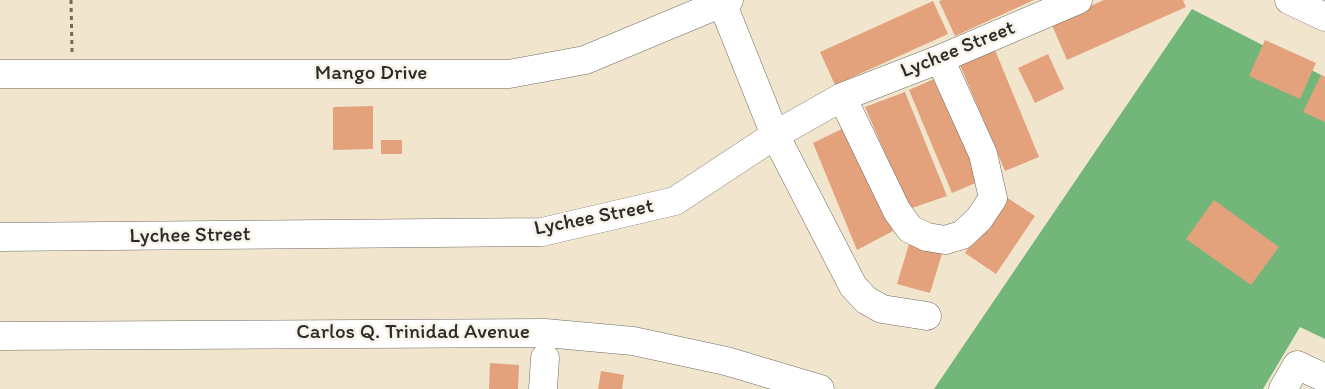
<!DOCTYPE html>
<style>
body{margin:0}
canvas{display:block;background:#f1e6cd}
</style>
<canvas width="1325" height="389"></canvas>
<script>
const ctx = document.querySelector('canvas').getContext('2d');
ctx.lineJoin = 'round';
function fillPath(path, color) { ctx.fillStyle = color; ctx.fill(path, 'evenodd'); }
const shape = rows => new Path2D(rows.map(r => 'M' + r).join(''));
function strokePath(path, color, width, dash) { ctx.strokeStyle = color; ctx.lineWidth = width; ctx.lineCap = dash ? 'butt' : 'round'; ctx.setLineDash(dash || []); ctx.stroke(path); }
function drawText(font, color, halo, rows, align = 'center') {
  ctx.font = font + ' Itim,sans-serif'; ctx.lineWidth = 5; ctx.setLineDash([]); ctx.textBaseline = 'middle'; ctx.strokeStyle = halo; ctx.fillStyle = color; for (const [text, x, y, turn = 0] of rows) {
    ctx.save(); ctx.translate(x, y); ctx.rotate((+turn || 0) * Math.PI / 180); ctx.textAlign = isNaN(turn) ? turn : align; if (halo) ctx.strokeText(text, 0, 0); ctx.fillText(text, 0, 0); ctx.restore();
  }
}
fillPath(shape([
 [1192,9,1325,77,1325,339,1300,327,1263,389,934,389]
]), '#72b67a');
fillPath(shape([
 [942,0,1034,0,955,36,939,1],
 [1104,0,1183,0,1186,7,1067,60,1051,23],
 [933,1,948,34,835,85,820,52],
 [1265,40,1316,63,1300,99,1249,76],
 [995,50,1039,157,1005,171,960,65],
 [1048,54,1064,89,1035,103,1018,68],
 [1321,75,1325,77,1325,122,1303,112],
 [941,76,985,179,952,193,909,90],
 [905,92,947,196,909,209,865,107],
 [373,106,373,149,333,150,333,107],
 [850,125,893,231,857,250,813,143],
 [381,140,402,140,402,154,381,154],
 [1003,195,1035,216,996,274,965,253],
 [1214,200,1279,247,1251,285,1186,239],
 [909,244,942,254,930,293,897,284],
 [490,363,519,365,518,389,489,389],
 [601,371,624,375,622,389,598,389]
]), '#e3a17c');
const minor = shape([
 [721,0,775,135,853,286,866,300,882,309,927,316],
 [1289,0,1325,17],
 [0,74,509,74,585,60,729,0],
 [842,97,897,211,910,229,927,237,945,240,962,235,979,219,993,198,983,154,940,59],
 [0,237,542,232,675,201,775,135,842,97,940,59,1078,0],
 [543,389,545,358],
 [1283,389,1297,365,1325,378]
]);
const major = shape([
 [0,336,545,333,633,341,726,361,820,389]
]);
strokePath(minor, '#706c64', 29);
strokePath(major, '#706c64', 29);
strokePath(shape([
 [71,0,72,52]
]), '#706c64', 3, [4, 4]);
strokePath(minor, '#fff', 28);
strokePath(major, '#fff', 28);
drawText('21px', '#2b2b2b', '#f7f3e8', [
 ["Lychee Street",958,50,-22],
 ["Mango Drive",371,74],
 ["Lychee Street",594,218,-11],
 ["Lychee Street",190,236,-1],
 ["Carlos Q. Trinidad Avenue",413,333]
]);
</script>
